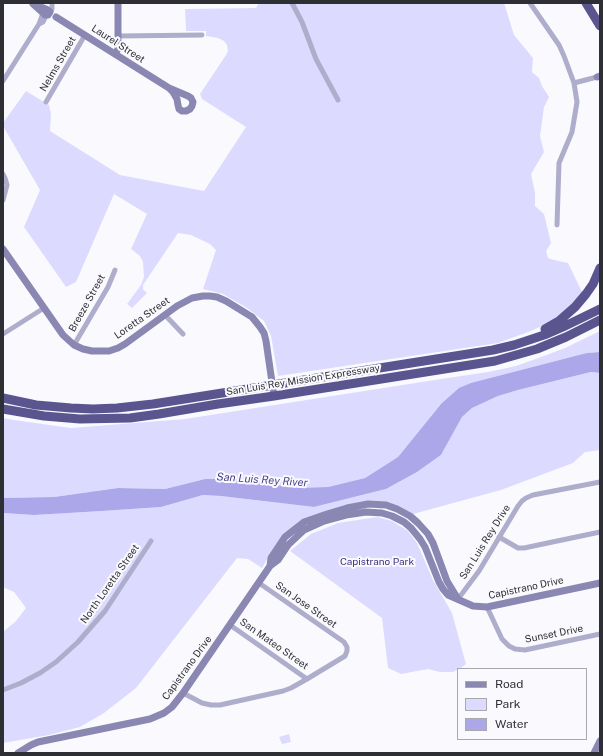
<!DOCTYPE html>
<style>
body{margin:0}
#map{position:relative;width:603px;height:756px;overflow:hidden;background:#fafafe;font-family:"Public Sans",sans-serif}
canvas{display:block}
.frame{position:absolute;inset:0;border:4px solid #2e2e35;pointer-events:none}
.legend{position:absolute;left:457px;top:668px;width:130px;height:72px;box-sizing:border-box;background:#fafafe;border:1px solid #a8a8ae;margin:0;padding:5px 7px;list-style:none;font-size:12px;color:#2e2e35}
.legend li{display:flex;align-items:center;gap:8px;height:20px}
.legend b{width:20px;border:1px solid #a8a8ae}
</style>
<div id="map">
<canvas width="603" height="756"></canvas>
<div class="frame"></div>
<ul class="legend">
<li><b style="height:5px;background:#8a88b2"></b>Road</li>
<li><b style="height:11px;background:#dcdbff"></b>Park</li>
<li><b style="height:11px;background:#aba7e8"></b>Water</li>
</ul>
</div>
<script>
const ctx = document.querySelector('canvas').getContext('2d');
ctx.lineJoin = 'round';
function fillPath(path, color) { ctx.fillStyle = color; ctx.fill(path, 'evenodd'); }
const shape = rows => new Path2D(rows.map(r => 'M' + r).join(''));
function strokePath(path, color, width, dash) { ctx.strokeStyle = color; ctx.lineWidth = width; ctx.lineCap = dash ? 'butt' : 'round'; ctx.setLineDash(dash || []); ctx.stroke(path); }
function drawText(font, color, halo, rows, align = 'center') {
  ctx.font = font + ' "Public Sans",sans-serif'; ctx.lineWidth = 4; ctx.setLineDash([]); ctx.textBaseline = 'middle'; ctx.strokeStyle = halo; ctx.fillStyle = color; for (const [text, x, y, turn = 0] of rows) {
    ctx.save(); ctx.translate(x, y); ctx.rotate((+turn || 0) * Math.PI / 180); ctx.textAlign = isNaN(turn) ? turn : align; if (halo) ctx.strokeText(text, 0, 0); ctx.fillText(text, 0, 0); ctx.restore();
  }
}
fillPath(shape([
 [259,3,504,3,514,35,533,58,532,72,539,78,542,86,549,97,544,107,540,136,544,152,531,174,535,193,535,206,544,214,551,243,546,251,548,258,554,260,568,263,583,294,560,318,531,331,498,343,278,376,271,336,264,321,247,308,223,294,203,289,216,250,210,244,191,235,178,233,143,285,143,289,147,293,132,308,127,304,141,285,144,277,143,262,140,256,131,249,147,214,114,194,76,282,66,287,24,227,40,190,3,126,3,123,26,91,49,105,51,114,50,131,120,175,204,191,246,127,202,99,200,94,226,55,228,51,227,45,224,41,218,38,206,36,206,31,186,31,185,9,256,8],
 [600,331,600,352,587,353,441,404,398,457,365,478,328,487,296,488,236,479,205,479,165,489,118,488,54,497,3,498,3,418,14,420,71,428,185,419,441,379,488,372,516,366,541,357,565,348],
 [591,372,600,373,600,450,585,452,573,463,501,490,413,514,363,503,300,521,276,544,262,568,248,559,237,558,136,688,104,713,80,727,49,735,3,743,3,632,16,621,26,608,14,592,3,587,3,513,34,515,102,511,161,507,203,495,221,496,314,507,386,489,417,472,441,455,462,417,472,408,498,396,518,390],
 [377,517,392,521,408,531,417,543,433,580,452,613,466,664,461,668,453,672,440,672,428,669,401,674,388,668,382,618,290,551,311,534,338,523],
 [289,734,291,742,282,744,279,737]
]), '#dcdbff');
fillPath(shape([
 [600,352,600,373,591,372,518,390,498,396,472,408,462,417,441,455,417,472,386,489,314,507,221,496,203,495,161,507,102,511,34,515,3,513,3,498,54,497,118,488,165,489,205,479,236,479,296,488,328,487,365,478,398,457,441,404,459,388,471,383,587,353]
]), '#aba7e8');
strokePath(shape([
 [292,3,302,22,316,59,338,100],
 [530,3,559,45,564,56,574,83,577,102,572,132,559,163,557,225],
 [50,12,52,9,52,3],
 [43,13,39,24,43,22,46,16],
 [118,36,202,35],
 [3,81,39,24],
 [574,83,597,77],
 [46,102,85,35],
 [3,174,5,178,7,185,3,200],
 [165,315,183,334],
 [3,334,44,308],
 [74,345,108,287,115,270],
 [499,537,518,548,524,548,600,532],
 [458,599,479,571,518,506,522,501,526,498,533,495,600,482],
 [487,607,502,639,509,646,515,649,525,650,600,634],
 [230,625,307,679],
 [3,690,21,683,40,673,56,662,78,642,105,611,151,541],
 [183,693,202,703,211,705,220,705,283,691,291,688,307,679,345,656,347,651,347,647,344,642,259,583]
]), '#aeadcb', 5);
strokePath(shape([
 [43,13,45,10,46,9,49,11,50,12,48,15,45,15,43,13,33,4,46,9],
 [56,17,169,88,188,96,191,98,193,102,192,106,190,109,186,111,182,111,179,109,178,105,177,99,173,92,169,88],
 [115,54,118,49,118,3],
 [597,77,600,76],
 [3,249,63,335,74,345,83,349,92,351,109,351,118,348,125,344,177,306,192,298,203,296,210,296,217,297,226,301,252,317,260,327,264,333,266,341,274,396],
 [270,566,271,558,285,537,304,522,327,514,347,508,368,504,386,505,397,509,410,516,418,523,428,534,433,543,447,581,458,599],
 [18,753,31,745,38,742,150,719,164,713,172,707,183,693,270,566,278,560,288,545,304,530,324,521,346,515,366,512,382,513,392,516,404,522,411,528,420,539,425,547,439,582,443,589,448,595,473,606,487,607,600,583],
 [594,753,600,741]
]), '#8a88b2', 7);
strokePath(shape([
 [586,3,600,26],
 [545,329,559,321,575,307,586,294,593,284,600,268],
 [3,398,36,405,71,408,93,409,117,408,153,404,493,350,514,345,547,334,563,327,600,309],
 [3,409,44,416,80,419,130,418,159,414,218,404,274,396,495,361,537,349,566,337,600,320]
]), '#5b558f', 9);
drawText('10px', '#2e2e35', '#fafafe', [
 ["Laurel Street",118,44,33],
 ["Nelms Street",58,64,-60],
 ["Breeze Street",87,303,-61],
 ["Loretta Street",142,318,-35],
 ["San Luis Rey Mission Expressway",303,380,-9],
 ["San Luis Rey Drive",485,542,-58],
 ["North Loretta Street",110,584,-55],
 ["Capistrano Drive",526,588,-12],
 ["San Jose Street",306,605,35],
 ["Sunset Drive",554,634,-11],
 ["San Mateo Street",274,644,35],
 ["Capistrano Drive",187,668,-54]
]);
drawText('10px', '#3f317d', '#fafafe', [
 ["Capistrano Park",377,562]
]);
drawText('italic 11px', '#4c408d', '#fafafe', [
 ["San Luis Rey River",262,480,4]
]);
</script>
